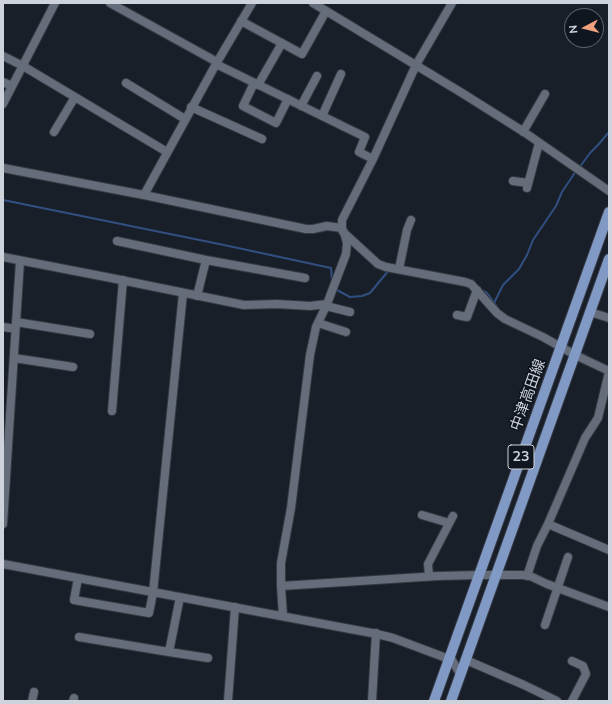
<!DOCTYPE html>
<meta charset="utf-8">
<style>
body{margin:0}
#map{position:relative;width:612px;height:704px;overflow:hidden;background:#191f29;font-family:Mulish,sans-serif}
canvas{display:block}
.frame{position:absolute;inset:0;border:4px solid #ced2da;pointer-events:none}
.north{position:absolute;left:564px;top:8px;width:40px;height:40px;box-sizing:border-box;background:#101620;border:1px solid #5c616a;border-radius:50%;rotate:263deg;font-size:11px;font-weight:700;line-height:16px;text-align:center;color:#ced2da}
.north::after{content:'';display:block;margin:auto;width:14px;height:18px;background:#f2a17e;clip-path:polygon(50% 0,100% 100%,50% 72%,0 100%)}
</style>
<div id="map">
<canvas width="612" height="704"></canvas>
<div class="frame"></div>
<div class="north">N</div>
</div>
<script>
const ctx = document.querySelector('canvas').getContext('2d');
ctx.lineJoin = 'round';
const shape = rows => new Path2D(rows.map(r => 'M' + r).join(''));
function strokePath(path, color, width, dash) { ctx.strokeStyle = color; ctx.lineWidth = width; ctx.lineCap = dash ? 'butt' : 'round'; ctx.setLineDash(dash || []); ctx.stroke(path); }
function drawText(font, color, halo, rows, align = 'center') {
  ctx.font = font + ' Mulish,"Noto Sans JP",sans-serif'; ctx.lineWidth = 3.5; ctx.setLineDash([]); ctx.textBaseline = 'middle'; ctx.strokeStyle = halo; ctx.fillStyle = color; for (const [text, x, y, turn = 0] of rows) {
    ctx.save(); ctx.translate(x, y); ctx.rotate((+turn || 0) * Math.PI / 180); ctx.textAlign = isNaN(turn) ? turn : align; if (halo) ctx.strokeText(text, 0, 0); ctx.fillText(text, 0, 0); ctx.restore();
  }
}
strokePath(shape([
 [579,168,590,153,598,145,609,132],
 [3,200,224,245,331,268,332,280],
 [335,289,350,297,362,296,370,293,389,270],
 [479,289,487,293,498,308],
 [494,303,503,285,519,269,527,255,533,240,556,206,562,192,576,171],
 [564,344,573,349],
 [578,352,587,356]
]), '#324f81', 2);
const minor = shape([
 [110,3,217,62],
 [313,3,462,93,524,132,609,191],
 [241,21,302,54,326,11],
 [3,56,23,66,167,152],
 [216,64,365,137,359,152,373,159],
 [3,82,12,86],
 [126,83,185,119],
 [254,83,243,106,276,123,288,99],
 [258,85,282,43],
 [3,104,55,3],
 [301,106,317,76],
 [191,107,262,139],
 [322,116,341,74],
 [54,132,75,97],
 [523,132,545,94],
 [3,168,144,195,306,229,313,229,327,226,342,228,343,232,378,264,386,267,465,282,471,284,497,313,505,319,543,337,575,355,609,371],
 [513,181,528,183],
 [527,188,539,143],
 [144,195,216,64,252,3],
 [342,228,342,220,344,216,373,159,416,65,452,3],
 [117,241,206,260,197,296],
 [3,257,111,278,244,305,277,304,310,306,327,304],
 [206,260,305,278],
 [399,269,407,230,411,220],
 [326,306,350,312],
 [590,312,609,318],
 [457,315,467,317,477,290],
 [16,322,90,334],
 [318,323,346,332],
 [3,327,10,328],
 [14,358,73,367],
 [112,411,123,280],
 [422,515,449,523],
 [3,524,20,261],
 [548,524,609,550],
 [3,564,377,634,393,638,449,659,452,660,460,674],
 [429,576,428,564,453,516],
 [527,576,537,546,548,524,585,438,598,418,609,372],
 [78,578,74,600,149,613,153,593,183,293],
 [281,586,438,576,479,575,522,575,530,576,547,584,609,607],
 [283,616,281,586,281,563,291,508,310,355,316,327,327,304,346,254,347,243,344,232],
 [545,625,568,557],
 [79,637,169,652,180,597],
 [169,652,208,658],
 [466,660,524,685,557,701],
 [32,701,34,692],
 [73,701,74,698],
 [228,701,235,607],
 [372,701,376,633],
 [572,701,586,674,583,666,572,661]
]);
const major = shape([
 [434,701,609,212],
 [451,701,609,259]
]);
strokePath(minor, '#353942', 10);
strokePath(major, '#353942', 12);
strokePath(minor, '#666d7a', 8);
strokePath(major, '#8199c5', 10);
for (const [x, y, w] of [
 [521,457,26]
]) { const box = new Path2D(); box.roundRect(x - w / 2, y - 12, w, 24, 3); ctx.fillStyle = '#101620'; ctx.fill(box); strokePath(box, '#ced2da', 1); }
drawText('bold 14px', '#ced2da', null, [
 ["23",521,457]
]);
drawText('15px', '#ced2da', '#101620', [
 ["中津高田線",528,395,-70]
]);
</script>
